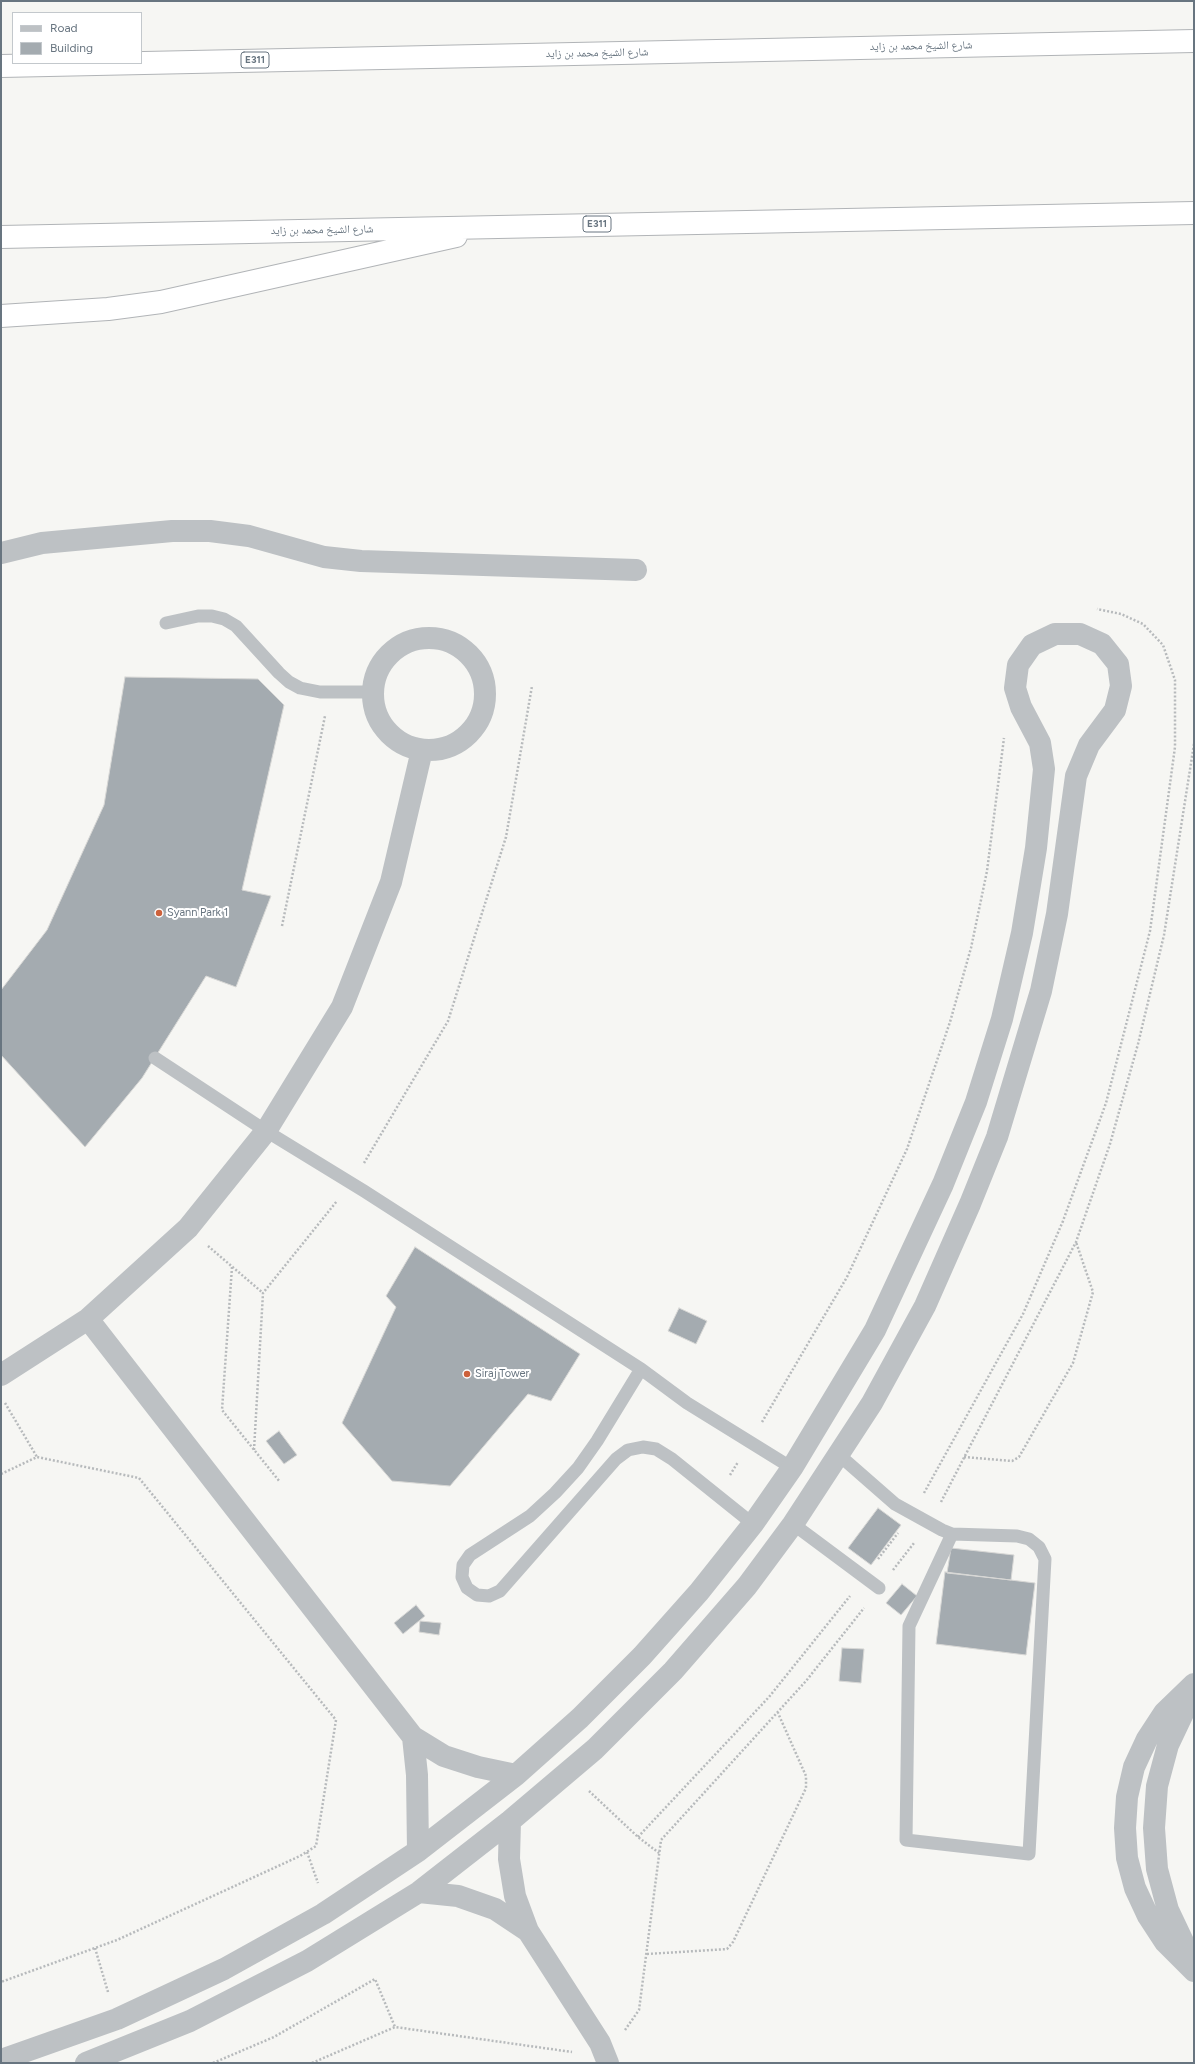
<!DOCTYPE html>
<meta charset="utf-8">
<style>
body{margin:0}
#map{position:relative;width:1195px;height:2064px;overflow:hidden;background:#f6f6f3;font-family:Figtree,sans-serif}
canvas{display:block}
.frame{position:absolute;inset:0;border:2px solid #687580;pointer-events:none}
.legend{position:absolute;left:12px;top:12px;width:130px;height:52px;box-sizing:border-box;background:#fff;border:1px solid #c3c8cc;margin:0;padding:5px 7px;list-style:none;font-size:12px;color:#687580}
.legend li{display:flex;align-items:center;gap:8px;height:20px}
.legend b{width:20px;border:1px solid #c3c8cc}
</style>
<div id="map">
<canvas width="1195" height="2064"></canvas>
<div class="frame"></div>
<ul class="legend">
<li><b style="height:5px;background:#bdc1c4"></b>Road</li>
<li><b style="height:11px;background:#a4abb0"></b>Building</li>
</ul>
</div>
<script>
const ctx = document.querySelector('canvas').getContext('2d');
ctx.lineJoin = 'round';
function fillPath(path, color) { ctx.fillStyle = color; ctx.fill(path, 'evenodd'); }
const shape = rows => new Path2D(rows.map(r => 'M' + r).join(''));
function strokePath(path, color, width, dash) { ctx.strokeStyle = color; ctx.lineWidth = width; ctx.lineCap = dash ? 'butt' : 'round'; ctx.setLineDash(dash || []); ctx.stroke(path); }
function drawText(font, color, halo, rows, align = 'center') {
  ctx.font = font + ' Figtree,"Noto Naskh Arabic",sans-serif'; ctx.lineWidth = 4; ctx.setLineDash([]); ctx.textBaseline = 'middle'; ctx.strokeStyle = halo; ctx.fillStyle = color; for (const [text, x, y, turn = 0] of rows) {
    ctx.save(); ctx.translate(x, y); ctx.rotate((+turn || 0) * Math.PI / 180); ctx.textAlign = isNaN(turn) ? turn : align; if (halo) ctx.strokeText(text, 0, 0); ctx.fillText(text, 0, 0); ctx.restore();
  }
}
const building = shape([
 [125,677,258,679,284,705,242,890,271,896,236,987,206,976,142,1078,85,1147,1,1055,1,990,47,930,104,805,125,677],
 [415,1247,580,1354,551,1401,528,1394,450,1486,392,1481,342,1423,396,1307,386,1296,415,1247],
 [679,1308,707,1321,696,1344,668,1331,679,1308],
 [279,1431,297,1455,284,1464,266,1441,279,1431],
 [878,1508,901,1525,871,1565,848,1548,878,1508],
 [951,1548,1014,1555,1011,1580,947,1573,951,1548],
 [945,1572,1035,1583,1026,1655,936,1644,945,1572],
 [902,1584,917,1596,901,1615,886,1603,902,1584],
 [416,1605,425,1616,403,1634,394,1623,416,1605],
 [420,1621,441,1623,439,1635,419,1632,420,1621],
 [842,1648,864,1649,861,1683,839,1681,842,1648]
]);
fillPath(building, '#a4abb0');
strokePath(building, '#d7d7d5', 1);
const motorway = shape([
 [1,66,1194,41],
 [1,237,1194,213],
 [1,316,108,309,161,302,456,236]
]);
strokePath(motorway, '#b1b4b7', 24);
strokePath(shape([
 [282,926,325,716],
 [364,1163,448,1021,506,837,532,686],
 [208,1246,263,1293],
 [232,1267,222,1410,280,1482],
 [5,1403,37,1457],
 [762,1422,847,1277,907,1149,950,1022,971,948,987,871,1004,738],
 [254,1450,263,1293,337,1201],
 [964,1457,1012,1461,1019,1457,1073,1363,1093,1292,1076,1242],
 [1,1474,37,1457,139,1478,336,1720,316,1846,300,1856,117,1940,1,1982],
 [730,1475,738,1462],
 [924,1493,1023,1314,1063,1221,1106,1103,1150,931,1175,747,1175,680,1163,645,1143,624,1121,614,1097,609],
 [941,1502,1076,1242,1110,1144,1138,1044,1164,935,1194,744],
 [878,1559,898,1533],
 [893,1570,914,1543],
 [589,1791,638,1837,659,1853],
 [638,1837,769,1697,850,1596],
 [307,1852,318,1883],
 [95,1948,108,1992],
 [647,1954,727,1949,733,1942,806,1788,806,1776,778,1713],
 [625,2030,639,2010,661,1840,806,1681,864,1608],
 [213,2063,274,2037,375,1979,395,2027],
 [312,2063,395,2027,572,2052]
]), '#b7babc', 2.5, [2, 2]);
strokePath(shape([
 [166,623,198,616,212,616,224,619,236,626,279,673,289,682,300,688,320,692,372,692],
 [155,1058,266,1131,364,1191,641,1369,687,1403,792,1468],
 [641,1369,597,1441,578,1468,555,1493,530,1516,470,1555,463,1565,462,1577,467,1588,477,1595,489,1596,500,1591,616,1459,628,1450,643,1447,656,1449,672,1459,753,1524],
 [839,1455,895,1504,942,1530,952,1534,1017,1536,1029,1539,1039,1547,1045,1559,1029,1854,906,1840,909,1626,952,1534],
 [793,1524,879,1588]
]), '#bdc1c4', 13);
strokePath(shape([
 [1,553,42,543,172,531,210,531,249,536,324,557,361,561,636,570],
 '373 694a56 56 0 1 1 112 0a56 56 0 1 1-112 0Z',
 [88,1319,413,1737,444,1756,478,1767,516,1775],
 [1,1375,88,1319,188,1228,266,1131,342,1007,391,882,422,750],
 [1194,1684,1164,1713,1147,1739,1134,1767,1127,1797,1125,1828,1127,1858,1135,1888,1148,1916,1165,1942,1194,1971],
 [1194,1695,1186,1707,1168,1745,1157,1786,1154,1828,1157,1869,1168,1910,1186,1948,1194,1960],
 [413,1737,417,1775,418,1851],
 [510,1821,509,1859,515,1896,528,1931,600,2043,608,2063],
 [419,1892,458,1896,495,1909,528,1931],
 [1,2060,117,2019,224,1969,323,1914,418,1851,516,1775,580,1718,642,1656,699,1592,753,1524,792,1468,875,1330,943,1184,976,1102,1002,1019,1022,933,1036,848,1044,769,1040,743,1021,707,1015,688,1018,665,1032,645,1055,634,1080,634,1102,644,1118,664,1121,686,1115,710,1089,745,1076,776,1057,914,1041,991,997,1137,970,1204,925,1306,872,1403,793,1524,747,1586,673,1671,595,1749,510,1821,419,1892,307,1961,190,2021,86,2063]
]), '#bdc1c4', 22);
strokePath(motorway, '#fff', 22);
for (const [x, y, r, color] of [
 [159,913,4,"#cd613b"],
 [467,1374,4,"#cd613b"]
]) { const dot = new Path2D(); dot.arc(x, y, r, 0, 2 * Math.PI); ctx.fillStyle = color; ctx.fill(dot); strokePath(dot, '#fff', 1.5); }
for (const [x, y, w] of [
 [255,60,28],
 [597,224,28]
]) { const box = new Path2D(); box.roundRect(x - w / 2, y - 8, w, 16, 3); ctx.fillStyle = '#fff'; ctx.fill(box); strokePath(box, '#687580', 1); }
drawText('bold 10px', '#687580', null, [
 ["E311",255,60],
 ["E311",597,224]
]);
drawText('11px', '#687580', '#fff', [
 ["شارع الشيخ محمد بن زايد",921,46,-1],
 ["شارع الشيخ محمد بن زايد",597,53,-1],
 ["شارع الشيخ محمد بن زايد",322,230,-1]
]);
drawText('11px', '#687580', '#fff', [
 ["Syann Park 1",167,913],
 ["Siraj Tower",475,1374]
], 'left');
</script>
